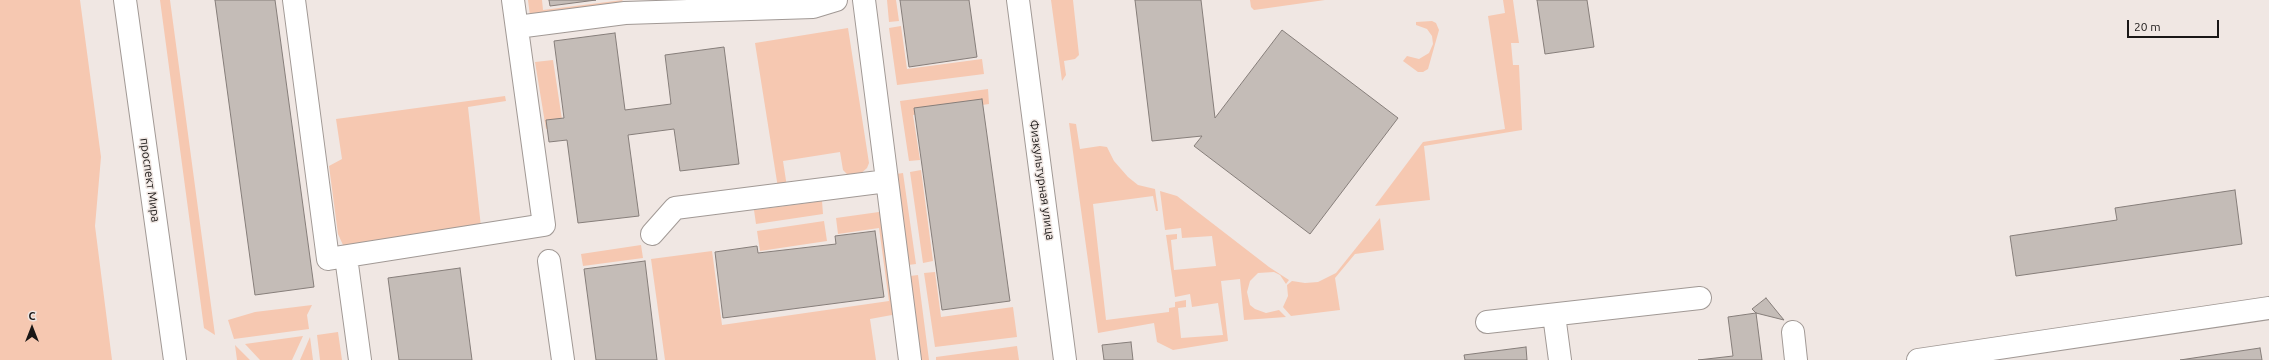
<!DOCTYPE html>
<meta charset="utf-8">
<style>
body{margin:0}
#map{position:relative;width:2269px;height:360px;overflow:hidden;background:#f0e7e3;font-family:Ubuntu,sans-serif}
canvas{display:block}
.north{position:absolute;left:12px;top:308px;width:40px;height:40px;-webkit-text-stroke:3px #f0e7e3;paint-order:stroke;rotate:0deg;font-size:11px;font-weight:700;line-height:16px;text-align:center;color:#1a1716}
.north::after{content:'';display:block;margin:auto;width:14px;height:18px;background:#1a1716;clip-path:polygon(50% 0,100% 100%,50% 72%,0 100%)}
.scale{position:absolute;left:2127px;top:20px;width:92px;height:18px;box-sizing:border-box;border:2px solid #1a1716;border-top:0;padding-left:5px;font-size:12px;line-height:14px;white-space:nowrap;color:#1a1716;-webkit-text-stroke:3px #f0e7e3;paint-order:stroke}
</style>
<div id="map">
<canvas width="2269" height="360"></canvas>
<div class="north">С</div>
<div class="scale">20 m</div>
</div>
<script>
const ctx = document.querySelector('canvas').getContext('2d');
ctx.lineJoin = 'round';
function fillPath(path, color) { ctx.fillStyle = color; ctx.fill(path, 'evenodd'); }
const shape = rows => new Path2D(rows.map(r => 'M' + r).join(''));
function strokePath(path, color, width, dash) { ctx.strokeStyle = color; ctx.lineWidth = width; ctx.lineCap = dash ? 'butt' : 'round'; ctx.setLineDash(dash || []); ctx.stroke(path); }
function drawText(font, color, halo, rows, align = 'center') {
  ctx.font = font + ' Ubuntu,sans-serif'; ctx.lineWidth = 3; ctx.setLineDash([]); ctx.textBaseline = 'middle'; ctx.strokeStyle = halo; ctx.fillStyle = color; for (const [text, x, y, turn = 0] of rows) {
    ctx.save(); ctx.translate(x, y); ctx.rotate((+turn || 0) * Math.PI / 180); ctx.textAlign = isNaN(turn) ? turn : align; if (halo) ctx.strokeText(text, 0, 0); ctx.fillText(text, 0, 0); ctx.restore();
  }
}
fillPath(shape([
 [0,0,80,0,101,157,95,226,112,360,0,360],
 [160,0,170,0,215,335,204,328],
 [528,0,542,0,543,10,623,0,618,5,530,16],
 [887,0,896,0,899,21,889,22],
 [1051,0,1073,0,1079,55,1075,59,1064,61,1066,75,1062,81],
 [1250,0,1325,0,1254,10,1251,7],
 [1503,0,1513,0,1519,43,1511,43,1513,65,1519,65,1522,130,1424,146,1430,200,1375,206,1423,142,1505,129,1488,16,1505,13],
 [1432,21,1436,23,1439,30,1428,69,1423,72,1418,72,1403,61,1407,56,1419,59,1429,53,1433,44,1432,36,1427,29,1416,25,1416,22],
 [901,26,907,69,982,59,984,74,897,85,889,28],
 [848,28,869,163,867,168,859,175,848,175,843,170,840,152,783,161,787,187,778,188,755,43],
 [553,60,563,126,546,129,535,62],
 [988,89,989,104,913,115,920,160,909,161,900,101],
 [505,96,506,101,468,107,481,227,346,247,343,245,338,234,329,166,342,159,336,119],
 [1069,123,1076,124,1080,149,1100,146,1107,147,1114,161,1128,177,1138,185,1155,189,1158,211,1156,211,1153,196,1093,204,1106,320,1169,312,1169,308,1175,307,1175,302,1186,300,1186,307,1178,308,1181,338,1223,335,1218,303,1192,307,1190,294,1175,297,1166,235,1177,234,1177,239,1171,240,1174,270,1216,266,1212,236,1182,238,1181,228,1165,230,1160,191,1177,196,1269,267,1289,280,1286,284,1280,275,1274,272,1258,273,1250,281,1247,292,1250,305,1255,309,1266,313,1279,310,1286,317,1244,320,1240,279,1221,281,1228,341,1173,350,1157,342,1154,323,1098,333],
 [921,170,933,261,923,263,910,172],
 [903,173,916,264,908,265,896,174],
 [822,201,823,214,756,224,754,210],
 [886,211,900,304,892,315,870,319,876,360,665,360,651,259,712,251,722,325,889,301,879,228,838,234,836,218],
 [1380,218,1384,250,1355,254,1335,278,1340,310,1291,316,1283,307,1288,296,1287,285,1292,281,1305,283,1318,282,1336,273],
 [824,221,827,241,760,251,757,231],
 [641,245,643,258,583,266,581,254],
 [935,272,941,317,1013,307,1017,337,935,347,924,273],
 [918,275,929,360,921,360,910,276],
 [312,305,307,315,309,329,234,339,228,320,255,312],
 [338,332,342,360,320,360,317,335],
 [303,336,292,360,260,360,245,344],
 [310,337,313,360,300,360],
 [235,345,250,360,237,360],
 [1017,346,1019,360,936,360,936,357]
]), '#f6c8b1');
const building = shape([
 [215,0,275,0,314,287,255,295,215,0],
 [549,0,596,0,550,6,549,0],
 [900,0,969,0,977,57,909,67,900,0],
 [1135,0,1201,0,1215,118,1282,30,1398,118,1310,234,1194,146,1202,136,1152,141,1135,0],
 [1537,0,1587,0,1594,47,1545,54,1537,0],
 [615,33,625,110,671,104,665,55,724,47,739,164,680,171,674,129,628,135,639,216,578,223,567,140,549,142,546,120,564,118,554,41,615,33],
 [982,99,1010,301,942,310,914,108,982,99],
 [2235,190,2242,244,2016,276,2010,236,2117,220,2115,208,2235,190],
 [875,231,884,297,723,318,715,252,757,246,758,253,836,244,835,236,875,231],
 [645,261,657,360,596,360,584,269,645,261],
 [460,268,472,360,399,360,388,278,460,268],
 [1766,298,1779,314,1784,320,1756,313,1752,309,1766,298],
 [1756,313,1762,360,1698,360,1733,356,1728,317,1756,313],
 [1131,342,1133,360,1104,360,1102,345,1131,342],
 [1526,347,1527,360,1465,360,1464,355,1526,347],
 [2260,348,2262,360,2180,360,2260,348]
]);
fillPath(building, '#c4bcb7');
strokePath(building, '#867e7a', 1);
const minor = shape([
 [294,0,328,259,544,225,513,0],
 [864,0,910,360],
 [1018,0,1065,360],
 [517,27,625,13,813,7,836,0],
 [652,234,675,208,887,181],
 [346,257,360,360],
 [549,261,563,360],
 [1554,315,1560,360],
 [1487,322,1700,298],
 [1793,332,1796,360],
 [1918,360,2269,308]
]);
const major = shape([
 [125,0,175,360]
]);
strokePath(minor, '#a19995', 24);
strokePath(major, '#a19995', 24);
strokePath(minor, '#fff', 22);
strokePath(major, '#fff', 22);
drawText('12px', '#1a1716', '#f0e7e3', [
 ["проспект Мира",150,180,82],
 ["Физкультурная улица",1042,180,82]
]);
</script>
